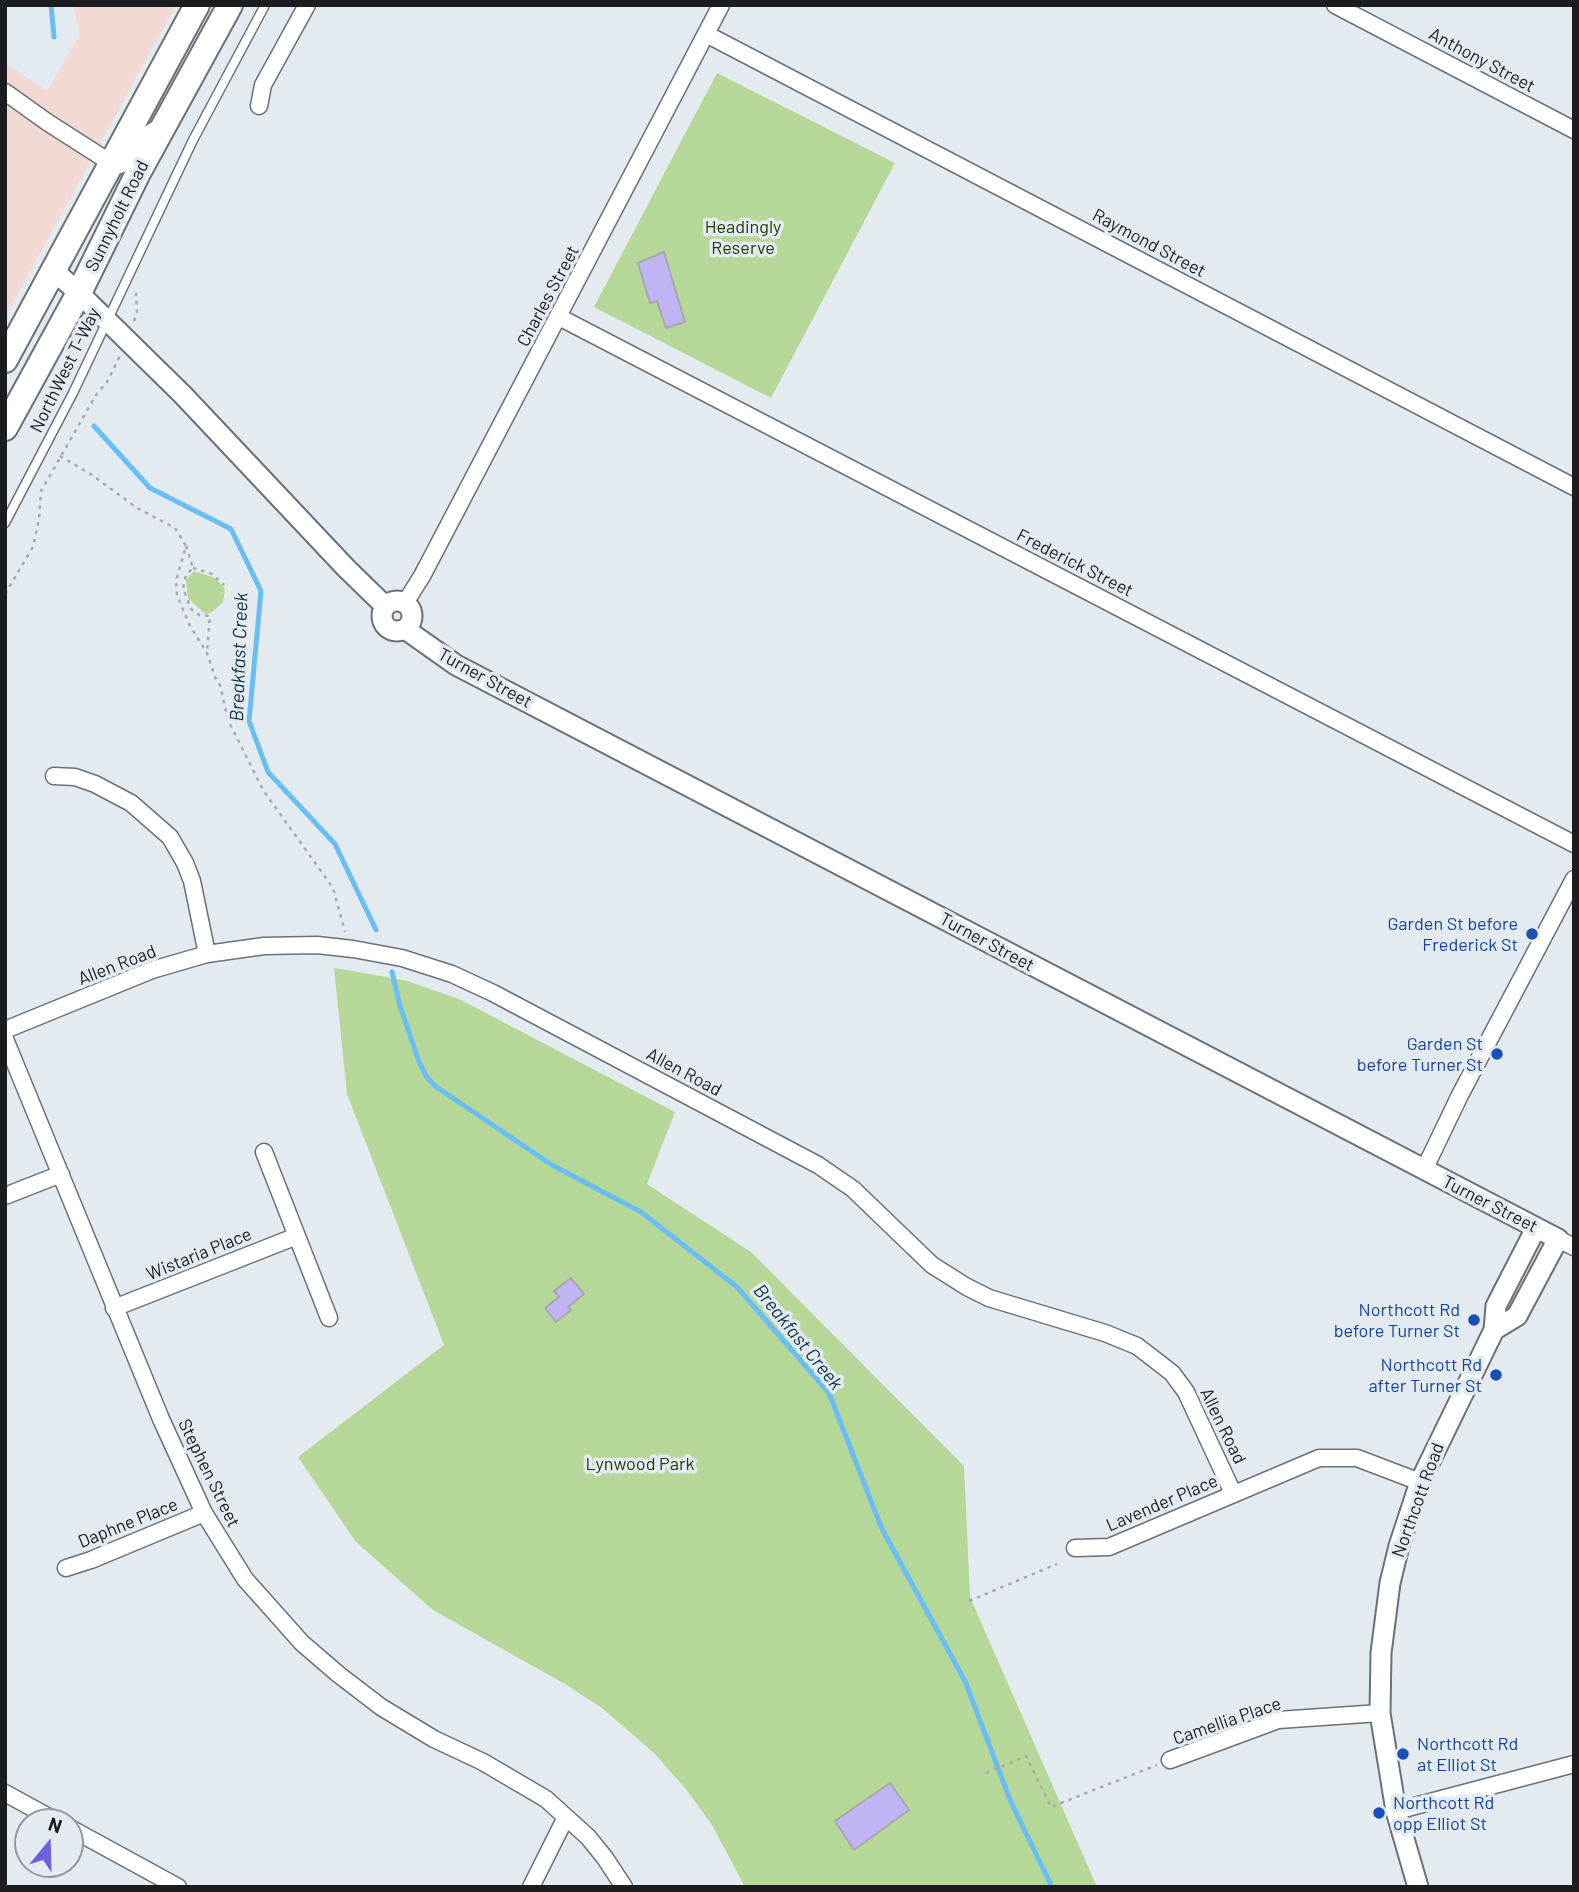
<!DOCTYPE html>
<style>
body{margin:0}
#map{position:relative;width:1579px;height:1892px;overflow:hidden;background:#e3ebf1;font-family:Barlow,sans-serif}
canvas{display:block}
.frame{position:absolute;inset:0;border:7px solid #1b1d20;pointer-events:none}
.north{position:absolute;left:14px;top:1808px;width:70px;height:70px;box-sizing:border-box;background:#e3ebf1;border:2px solid #93999d;border-radius:50%;rotate:19deg;font-size:19px;font-weight:700;line-height:28px;text-align:center;color:#1b1d20}
.north::after{content:'';display:block;margin:auto;width:24px;height:32px;background:#6b62dc;clip-path:polygon(50% 0,100% 100%,50% 72%,0 100%)}
</style>
<div id="map">
<canvas width="1579" height="1892"></canvas>
<div class="frame"></div>
<div class="north">N</div>
</div>
<script>
const ctx = document.querySelector('canvas').getContext('2d');
ctx.lineJoin = 'round';
function fillPath(path, color) { ctx.fillStyle = color; ctx.fill(path, 'evenodd'); }
const shape = rows => new Path2D(rows.map(r => 'M' + r).join(''));
function strokePath(path, color, width, dash) { ctx.strokeStyle = color; ctx.lineWidth = width; ctx.lineCap = dash ? 'butt' : 'round'; ctx.setLineDash(dash || []); ctx.stroke(path); }
function drawText(font, color, halo, rows, align = 'center') {
  ctx.font = font + ' Barlow,sans-serif'; ctx.lineWidth = 7; ctx.setLineDash([]); ctx.textBaseline = 'middle'; ctx.strokeStyle = halo; ctx.fillStyle = color; for (const [text, x, y, turn = 0] of rows) {
    ctx.save(); ctx.translate(x, y); ctx.rotate((+turn || 0) * Math.PI / 180); ctx.textAlign = isNaN(turn) ? turn : align; if (halo) ctx.strokeText(text, 0, 0); ctx.fillText(text, 0, 0); ctx.restore();
  }
}
fillPath(shape([
 [73,5,176,5,5,317,5,63,47,91,80,34]
]), '#f3d9d4');
fillPath(shape([
 [717,73,895,163,771,398,594,307],
 [194,571,215,578,223,586,225,591,223,602,211,613,205,614,188,598,186,580],
 [334,968,404,980,459,999,675,1112,647,1184,751,1252,964,1466,970,1597,1097,1887,745,1887,712,1825,685,1788,654,1753,602,1708,565,1684,433,1610,356,1542,298,1457,444,1345,347,1094]
]), '#b5d797');
strokePath(shape([
 [51,5,54,37],
 [94,426,150,488,231,529,261,591,249,721,268,772,335,844,376,930],
 [392,972,400,1006,418,1059,426,1076,435,1086,552,1165,641,1212,737,1287,829,1393,882,1529,965,1681,1011,1802,1052,1887]
]), '#6bbef3', 5);
const building = shape([
 [664,252,685,322,666,328,657,301,650,303,638,263,664,252],
 [571,1278,584,1294,568,1307,571,1310,556,1322,545,1308,559,1297,554,1291,571,1278],
 [890,1783,909,1810,854,1850,835,1821,890,1783]
]);
fillPath(building, '#bfb5f4');
strokePath(building, '#a8a7b0', 2);
const service = shape([
 [5,523,73,393,193,140,265,5]
]);
const minor = shape([
 [1335,5,1574,130],
 [706,34,1574,487],
 [5,92,47,122,111,163,120,165,127,161,140,139,161,126],
 [259,106,263,85,307,5],
 [559,317,1574,844],
 [405,603,422,576,721,5],
 [54,776,75,777,95,784,131,803,170,837,185,863,192,881,207,954],
 [5,1030,152,970,207,954,264,946,317,945,353,949,402,958,452,974,493,993,818,1165,853,1189,932,1265,967,1287,989,1298,1105,1333,1137,1346,1172,1373,1186,1392,1233,1493],
 [5,1039,161,1419,204,1513,245,1579,302,1643,338,1674,381,1707,434,1739,483,1762,546,1799,588,1837,605,1858,624,1887],
 [264,1152,329,1318],
 [1424,1170,1460,1095,1574,879],
 [5,1196,61,1174],
 [1558,1239,1574,1247],
 [114,1308,297,1236],
 [1075,1548,1109,1547,1319,1458,1357,1458,1420,1482],
 [66,1568,91,1560,204,1513],
 [1170,1760,1278,1720,1380,1713],
 [5,1793,58,1822],
 [1396,1811,1574,1764],
 [70,1828,178,1887],
 [531,1887,566,1817]
]);
const tertiary = shape([
 [54,271,79,293,183,395,346,568,385,606],
 '382 616a15 15 0 1 1 30 0a15 15 0 1 1-30 0Z',
 [405,629,456,665,1558,1239,1517,1316,1494,1330],
 [1418,1887,1396,1811,1380,1713,1381,1653,1390,1583,1399,1546,1420,1482,1494,1330,1496,1306,1536,1228]
]);
const primary = shape([
 [5,360,197,5],
 [5,428,79,293,138,173,230,5]
]);
strokePath(service, '#6a7177', 11);
strokePath(minor, '#6a7177', 19);
strokePath(tertiary, '#6a7177', 23);
strokePath(primary, '#6a7177', 28);
strokePath(shape([
 [134,321,137,312,136,293],
 [57,374,64,378],
 [60,456,92,475,137,508,175,528,186,546,176,581,177,595,190,626,207,653,215,677,220,685,228,720,263,790,333,888,345,932],
 [186,546,193,568,186,575,183,588,191,609,199,615,210,616,207,652],
 [193,568,212,574,224,585],
 [5,594,33,547,39,519,41,491,96,395,107,382,120,356],
 [969,1601,1057,1564],
 [986,1773,1026,1756,1051,1807,1157,1765]
]), '#a4aaaf', 2.5, [3.5, 5]);
strokePath(service, '#fff', 8);
strokePath(minor, '#fff', 16);
strokePath(tertiary, '#fff', 19);
strokePath(primary, '#fff', 24);
for (const [x, y, r, color] of [
 [1532,934,7,"#1a4fb4"],
 [1497,1054,7,"#1a4fb4"],
 [1474,1320,7,"#1a4fb4"],
 [1496,1375,7,"#1a4fb4"],
 [1403,1754,7,"#1a4fb4"],
 [1379,1813,7,"#1a4fb4"]
]) { const dot = new Path2D(); dot.arc(x, y, r, 0, 2 * Math.PI); ctx.fillStyle = color; ctx.fill(dot); strokePath(dot, '#e3ebf1', 2.5); }
drawText('18px', '#1b1d20', '#e3ebf1', [
 ["Anthony Street",1482,60,28],
 ["Sunnyholt Road",117,216,-64],
 ["Raymond Street",1149,243,28],
 ["Charles Street",548,296,-62],
 ["NorthWest T-Way",65,370,-64],
 ["Frederick Street",1075,563,27],
 ["Turner Street",485,678,29],
 ["Turner Street",987,942,28],
 ["Allen Road",117,965,-21],
 ["Allen Road",684,1072,28],
 ["Turner Street",1490,1204,27],
 ["Wistaria Place",199,1254,-22],
 ["Allen Road",1223,1426,64],
 ["Stephen Street",209,1473,64],
 ["Northcott Road",1418,1500,-70],
 ["Lavender Place",1162,1503,-23],
 ["Daphne Place",128,1523,-22],
 ["Camellia Place",1227,1721,-19]
]);
drawText('18px', '#233b03', '#e3ebf1', [
 ["Headingly",743,227],
 ["Reserve",743,248],
 ["Lynwood Park",640,1464]
]);
drawText('18px', '#164399', '#e3ebf1', [
 ["Garden St before",1518,924],
 ["Frederick St",1518,945],
 ["Garden St",1483,1044],
 ["before Turner St",1483,1065],
 ["Northcott Rd",1460,1310],
 ["before Turner St",1460,1331],
 ["Northcott Rd",1482,1365],
 ["after Turner St",1482,1386],
 ["Northcott Rd",1417,1744,"left"],
 ["at Elliot St",1417,1765,"left"],
 ["Northcott Rd",1393,1803,"left"],
 ["opp Elliot St",1393,1824,"left"]
], 'right');
drawText('italic 19px', '#0e3349', '#e3ebf1', [
 ["Breakfast Creek",239,657,-88],
 ["Breakfast Creek",798,1337,51]
]);
</script>
